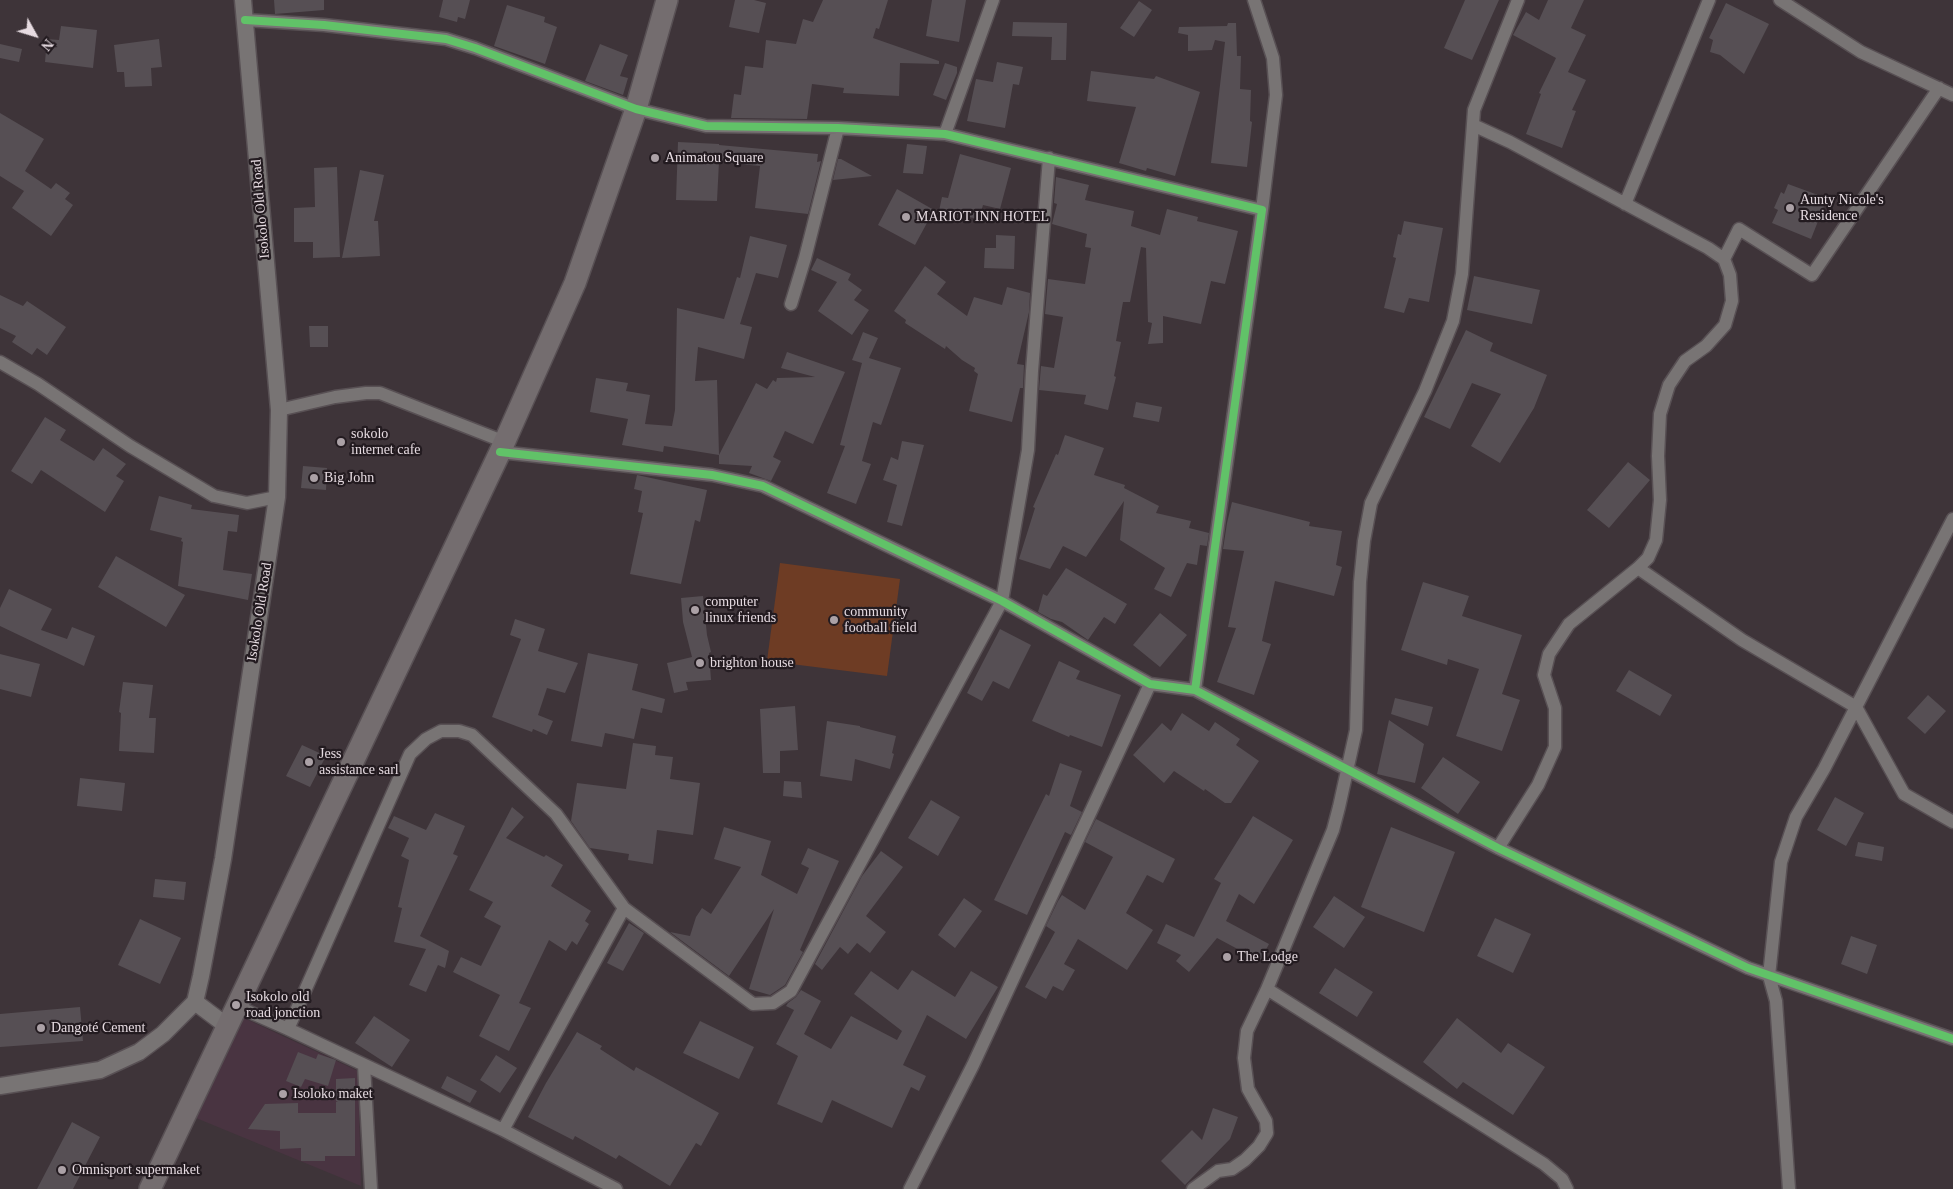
<!DOCTYPE html>
<meta charset="utf-8">
<style>
body{margin:0}
#map{position:relative;width:1953px;height:1189px;overflow:hidden;background:#3e3439;font-family:"Times New Roman",serif}
canvas{display:block}
.north{position:absolute;left:10px;top:10px;width:50px;height:50px;-webkit-text-stroke:4px #231b20;paint-order:stroke;rotate:129deg;font-size:14px;font-weight:700;line-height:20px;text-align:center;color:#e6dbe1}
.north::after{content:'';display:block;margin:auto;width:18px;height:22px;background:#e6dbe1;clip-path:polygon(50% 0,100% 100%,50% 72%,0 100%)}
</style>
<div id="map">
<canvas width="1953" height="1189"></canvas>
<div class="north">N</div>
</div>
<script>
const ctx = document.querySelector('canvas').getContext('2d');
ctx.lineJoin = 'round';
function fillPath(path, color) { ctx.fillStyle = color; ctx.fill(path, 'evenodd'); }
const shape = rows => new Path2D(rows.map(r => 'M' + r).join(''));
function strokePath(path, color, width, dash) { ctx.strokeStyle = color; ctx.lineWidth = width; ctx.lineCap = dash ? 'butt' : 'round'; ctx.setLineDash(dash || []); ctx.stroke(path); }
function drawText(font, color, halo, rows, align = 'center') {
  ctx.font = font + ' "Times New Roman",serif'; ctx.lineWidth = 4.5; ctx.setLineDash([]); ctx.textBaseline = 'middle'; ctx.strokeStyle = halo; ctx.fillStyle = color; for (const [text, x, y, turn = 0] of rows) {
    ctx.save(); ctx.translate(x, y); ctx.rotate((+turn || 0) * Math.PI / 180); ctx.textAlign = isNaN(turn) ? turn : align; if (halo) ctx.strokeText(text, 0, 0); ctx.fillText(text, 0, 0); ctx.restore();
  }
}
fillPath(shape([
 [244,1018,358,1071,361,1186,196,1118]
]), '#493441');
fillPath(shape([
 [780,563,900,579,887,676,767,661]
]), '#6e3c24');
fillPath(shape([
 [274,0,324,0,324,10,275,14],
 [443,0,470,0,465,19,458,17,457,22,439,17],
 [735,0,754,0,766,3,759,33,729,27],
 [823,0,888,0,879,29,876,28,873,38,939,61,939,64,900,63,899,96,843,93,844,88,812,84,807,119,731,118,734,94,741,95,745,66,763,68,766,40,796,44,803,19,813,22],
 [932,0,966,0,959,42,926,36],
 [1465,0,1499,0,1472,60,1444,48],
 [1548,0,1584,0,1571,28,1586,35,1568,72,1586,80,1572,110,1576,111,1562,148,1526,134,1541,94,1539,93,1556,58,1513,35,1526,12,1539,20],
 [1139,1,1152,10,1134,37,1120,28],
 [1726,3,1769,24,1744,74,1720,55,1710,52,1713,40,1709,38],
 [507,5,545,17,544,22,557,27,545,64,494,46],
 [1013,22,1067,23,1066,60,1051,60,1052,37,1012,36],
 [1228,23,1236,23,1237,56,1241,56,1240,89,1251,90,1250,121,1252,122,1247,167,1211,163,1225,42,1215,40,1212,50,1188,51,1188,35,1178,33,1179,27,1227,26],
 [61,26,97,30,93,68,45,62,47,39,59,40],
 [159,39,162,67,151,68,152,86,125,87,124,72,117,72,114,45],
 [0,44,22,49,19,62,0,58],
 [600,44,628,55,620,76,628,78,623,95,585,81],
 [997,62,1023,67,1019,85,1013,84,1005,128,967,121,976,79,993,82],
 [945,63,957,67,957,73,946,100,933,95],
 [1091,71,1154,79,1156,76,1200,92,1175,176,1147,168,1146,171,1119,163,1136,107,1087,101],
 [0,113,44,139,25,171,51,189,56,183,70,193,65,199,73,205,51,236,12,208,24,191,0,176],
 [678,142,719,144,719,145,818,154,817,162,821,161,808,214,755,208,760,166,719,162,717,201,676,200],
 [907,144,927,146,923,174,903,173],
 [960,154,1011,168,1000,209,983,205,979,219,939,211,942,197,948,198],
 [838,159,841,159,872,176,833,180],
 [337,167,340,257,313,258,313,242,294,242,294,208,315,207,314,168],
 [360,170,384,175,374,221,378,221,380,256,342,258],
 [1056,177,1089,185,1085,200,1134,211,1131,226,1160,235,1167,209,1198,217,1197,221,1238,231,1225,284,1211,281,1201,324,1163,316,1163,343,1148,344,1152,323,1148,322,1146,248,1141,247,1130,302,1123,302,1116,341,1121,342,1114,376,1116,377,1108,410,1084,404,1086,395,1039,390,1041,366,1054,368,1063,317,1045,314,1048,279,1085,284,1091,248,1085,247,1087,234,1052,224,1057,204,1054,203],
 [1788,184,1818,195,1817,197,1826,201,1811,239,1772,223,1778,210,1774,208,1781,192,1784,194],
 [897,189,934,210,915,245,878,225],
 [1404,221,1443,228,1429,302,1409,298,1404,313,1384,308,1396,258,1393,257,1398,234,1401,235],
 [996,235,1015,236,1014,269,984,268,985,248,996,248],
 [750,236,787,245,778,278,756,273,740,324,752,327,744,359,698,347,695,381,717,380,719,455,756,383,767,389,773,380,776,382,777,378,815,377,781,368,787,352,845,372,813,444,785,431,773,457,781,461,771,481,749,473,752,466,719,464,719,455,664,446,663,452,622,445,628,419,590,412,596,378,628,383,626,391,650,395,645,424,672,426,675,410,677,308,724,319,737,277,740,278],
 [817,258,851,274,848,280,862,290,854,300,869,310,852,335,818,311,837,282,811,270],
 [925,266,946,282,937,294,967,316,974,297,1002,305,1007,287,1030,293,1029,312,1017,364,1024,365,1023,388,1020,388,1012,422,969,411,978,374,974,371,975,368,962,360,946,346,945,349,905,323,906,320,894,311],
 [1474,276,1540,290,1532,324,1467,310],
 [0,295,23,306,27,301,66,327,47,355,37,348,32,355,12,342,16,336,0,328],
 [309,326,328,326,328,347,310,347],
 [1466,330,1493,343,1490,351,1547,375,1534,408,1500,463,1471,446,1501,394,1472,383,1450,429,1424,417],
 [863,332,878,338,869,358,901,368,881,425,873,422,862,461,871,464,856,504,827,493,845,446,840,445,862,363,852,360],
 [1136,402,1162,407,1159,422,1133,417],
 [45,417,66,430,60,440,94,461,103,448,126,464,116,476,124,481,105,512,41,470,32,484,11,471],
 [1065,435,1104,448,1094,475,1125,485,1124,488,1159,506,1156,513,1191,521,1189,528,1209,533,1207,546,1200,545,1197,565,1187,563,1171,597,1154,589,1165,568,1120,540,1124,501,1086,557,1063,546,1050,569,1019,559,1035,508,1033,507,1056,454,1058,455],
 [902,441,924,445,902,526,887,522,897,485,883,480,891,457,898,460],
 [1628,462,1650,480,1609,528,1587,510],
 [303,466,327,468,326,490,301,488],
 [637,475,707,490,700,522,695,520,681,584,630,574,643,513,638,512,642,491,634,489],
 [159,496,192,505,191,509,239,515,237,532,228,531,223,570,252,574,248,600,178,586,183,542,181,541,182,538,150,530],
 [1232,502,1310,522,1309,526,1342,531,1336,565,1342,567,1334,596,1275,581,1262,641,1271,644,1254,695,1217,682,1236,628,1228,627,1244,551,1223,549,1227,523],
 [116,556,185,595,166,627,98,587],
 [1066,568,1127,604,1115,624,1104,617,1088,640,1062,622,1051,619,1038,612,1043,594,1047,596],
 [1423,582,1469,596,1462,616,1522,635,1502,694,1520,700,1502,751,1456,736,1479,669,1448,659,1447,665,1401,650],
 [9,589,52,609,41,630,67,639,72,627,95,636,84,666,0,626,0,608],
 [703,596,707,635,711,652,709,653,711,680,686,682,688,690,674,693,667,663,692,657,683,622,681,598],
 [1160,613,1187,635,1160,667,1133,645],
 [515,619,545,629,538,651,578,663,565,693,547,688,538,715,553,721,547,735,533,729,532,732,492,717,521,639,510,635],
 [1000,629,1031,645,1009,689,993,681,982,701,967,693],
 [588,653,638,664,632,690,665,699,662,713,641,708,634,739,605,733,602,747,571,741],
 [0,654,40,664,31,697,0,689],
 [1059,661,1080,671,1076,679,1121,695,1102,747,1070,735,1069,737,1032,721],
 [1629,670,1672,695,1660,716,1616,691],
 [123,682,153,685,149,718,156,718,154,753,119,751,121,713,119,712],
 [1928,695,1946,711,1925,734,1907,718],
 [1395,698,1433,707,1428,726,1391,714],
 [795,706,798,750,780,751,780,773,763,773,760,709],
 [1182,713,1209,731,1215,722,1240,739,1236,745,1259,761,1231,803,1225,803,1205,789,1204,791,1174,771,1164,783,1133,755,1162,723,1171,731],
 [1389,720,1424,744,1415,783,1377,774],
 [827,721,860,726,860,727,896,736,892,753,894,754,890,769,855,759,852,781,820,776],
 [633,743,656,746,655,755,673,757,670,779,700,783,693,835,657,830,653,864,628,860,629,854,590,848,571,821,577,783,626,789],
 [302,745,326,756,310,787,286,776],
 [1443,757,1480,782,1458,814,1421,788],
 [1060,763,1082,771,1070,806,1082,812,1071,835,1065,832,1027,915,994,900,1046,794,1049,796],
 [80,778,125,783,122,811,77,806],
 [784,781,801,782,802,798,783,796],
 [1835,797,1864,813,1846,846,1817,830],
 [931,800,960,817,938,856,908,838],
 [512,807,524,817,506,838,544,857,546,855,563,865,551,886,591,911,585,921,589,924,577,945,572,941,566,951,549,940,519,1003,531,1008,509,1051,479,1036,500,995,453,972,461,957,481,966,501,926,484,917,493,902,469,890],
 [435,813,465,826,453,854,458,856,420,936,449,951,445,968,438,965,426,992,409,985,426,949,394,942,402,908,398,907,409,860,401,856,409,838,388,828,394,816,426,830],
 [1253,816,1293,840,1254,904,1239,894,1226,921,1269,944,1260,961,1217,938,1189,972,1176,961,1181,955,1157,943,1166,924,1194,937,1221,883,1214,879],
 [1096,819,1175,859,1163,883,1147,875,1126,913,1153,930,1127,970,1078,939,1064,964,1075,970,1063,991,1053,986,1046,999,1025,987,1055,932,1046,926,1058,901,1062,895,1085,910,1113,857,1085,842],
 [724,827,771,841,761,875,797,894,809,868,801,864,808,848,839,861,800,950,803,952,785,985,770,995,749,989,774,909,729,976,670,932,690,936,696,917,702,908,711,914,741,867,714,859],
 [1391,827,1455,852,1424,932,1361,907],
 [1858,842,1884,847,1882,861,1855,856],
 [881,851,903,867,866,916,886,932,870,953,857,943,848,954,840,947,822,970,815,964,862,876],
 [155,879,186,882,184,900,153,897],
 [1334,896,1365,917,1344,948,1313,927],
 [964,898,982,911,955,948,938,935],
 [1495,918,1531,934,1513,973,1477,956],
 [140,919,181,938,160,984,118,965],
 [629,923,644,933,623,971,607,963],
 [1851,936,1877,945,1867,974,1841,964],
 [1335,968,1373,992,1357,1017,1319,993],
 [912,970,955,997,971,971,998,987,966,1039,927,1015,903,1065,926,1076,919,1091,911,1087,892,1128,832,1100,822,1123,777,1104,798,1056,776,1044,794,1010,786,1006,788,1003,796,997,801,990,821,1001,804,1034,831,1049,851,1016,897,1040,902,1031,854,994,871,971,898,990],
 [80,1007,83,1041,0,1047,0,1014],
 [374,1016,410,1040,392,1067,355,1043],
 [1457,1018,1501,1053,1508,1043,1545,1067,1513,1115,1463,1082,1457,1089,1423,1062],
 [700,1021,754,1047,739,1079,683,1053],
 [577,1032,602,1046,600,1049,634,1071,636,1067,719,1113,701,1146,696,1143,670,1186,619,1155,616,1159,575,1136,573,1140,528,1117,546,1083],
 [298,1052,316,1059,318,1054,336,1060,328,1086,305,1079,301,1087,286,1081],
 [496,1055,517,1068,500,1093,480,1080],
 [447,1076,477,1091,470,1103,441,1088],
 [355,1078,355,1156,325,1156,325,1161,301,1161,301,1148,280,1149,280,1131,248,1129,265,1104,298,1103,298,1113,336,1113,336,1102,338,1102,336,1101,336,1079],
 [1213,1108,1238,1117,1230,1139,1185,1185,1161,1161,1192,1130,1202,1140],
 [72,1122,100,1137,73,1189,37,1189]
]), '#564f54');
const minor = shape([
 [1254,0,1273,58,1276,95,1262,210],
 [1780,0,1861,52,1953,95],
 [245,20,324,25,446,39,475,48,636,109,706,126,838,128,945,134,1262,210,1195,690],
 [1473,125,1510,142,1708,248,1724,259,1730,275,1732,301,1725,325,1706,346,1685,361,1669,385,1660,414,1658,456,1660,500,1656,540,1648,558,1638,568,1569,624,1549,654,1544,675,1555,708,1555,747,1538,785,1498,848],
 [945,134,993,0],
 [1625,204,1709,0],
 [1724,259,1739,229,1812,275,1939,88],
 [791,304,805,258,838,128],
 [0,362,38,384,130,446,214,496,247,503,277,497],
 [279,410,335,397,366,393,380,393,505,442],
 [500,452,712,475,763,486,1002,601,1150,684,1195,690,1498,848,1748,968,1953,1039],
 [1638,568,1742,640,1856,707,1904,794,1953,822],
 [624,908,753,1004,773,1003,791,991,1002,601,1028,450,1032,371,1049,158],
 [1267,989,1544,1164,1562,1179,1567,1189],
 [236,1006,288,1029,503,1130,616,1189],
 [288,1029,410,754,426,739,441,731,459,731,472,735,556,814,624,908,503,1130],
 [364,1065,371,1189],
 [910,1189,973,1065,1150,684],
 [1193,1189,1218,1171,1232,1169,1245,1160,1259,1146,1267,1133,1266,1121,1248,1089,1244,1058,1247,1031,1267,989,1333,830,1339,807,1356,730,1360,582,1364,541,1371,503,1425,391,1453,321,1462,274,1474,110,1518,0],
 [1789,1189,1776,1001,1769,976,1781,862,1796,817,1824,769,1953,519]
]);
const tertiary = shape([
 [195,1002,227,1026],
 [0,1086,100,1070,139,1052,163,1034,195,1002,201,976,223,859,277,497,279,410,243,0]
]);
const trunk = shape([
 [150,1189,500,452,575,283,636,109,667,0]
]);
strokePath(minor, '#585054', 15);
strokePath(tertiary, '#585054', 19);
strokePath(trunk, '#585054', 24);
strokePath(minor, '#787474', 12);
strokePath(tertiary, '#787474', 16);
strokePath(trunk, '#746d6f', 21);
strokePath(shape([
 [245,20,324,25,446,39,475,48,636,109,706,126,838,128,945,134,1262,210,1195,690],
 [500,452,712,475,763,486,1002,601,1150,684,1195,690,1498,848,1748,968,1953,1039]
]), '#61c268', 8);
for (const [x, y, r, color] of [
 [655,158,5,"#aba1a6"],
 [1790,208,5,"#aba1a6"],
 [906,217,5,"#aba1a6"],
 [341,442,5,"#aba1a6"],
 [314,478,5,"#aba1a6"],
 [695,610,5,"#aba1a6"],
 [834,620,5,"#aba1a6"],
 [700,663,5,"#aba1a6"],
 [309,762,5,"#aba1a6"],
 [1227,957,5,"#aba1a6"],
 [236,1005,5,"#aba1a6"],
 [41,1028,5,"#aba1a6"],
 [283,1094,5,"#aba1a6"],
 [62,1170,5,"#aba1a6"]
]) { const dot = new Path2D(); dot.arc(x, y, r, 0, 2 * Math.PI); ctx.fillStyle = color; ctx.fill(dot); strokePath(dot, '#231b20', 2); }
drawText('14px', '#e6dbe1', '#231b20', [
 ["Animatou Square",665,158],
 ["Aunty Nicole's",1800,200],
 ["Residence",1800,216],
 ["MARIOT INN HOTEL",916,217],
 ["sokolo",351,434],
 ["internet cafe",351,450],
 ["Big John",324,478],
 ["computer",705,602],
 ["linux friends",705,618],
 ["community",844,612],
 ["football field",844,628],
 ["brighton house",710,663],
 ["Jess",319,754],
 ["assistance sarl",319,770],
 ["The Lodge",1237,957],
 ["Isokolo old",246,997],
 ["road jonction",246,1013],
 ["Dangoté Cement",51,1028],
 ["Isoloko maket",293,1094],
 ["Omnisport supermaket",72,1170]
], 'left');
drawText('14px', '#e6dbe1', '#231b20', [
 ["Isokolo Old Road",261,209,-95],
 ["Isokolo Old Road",260,612,-81]
]);
</script>
